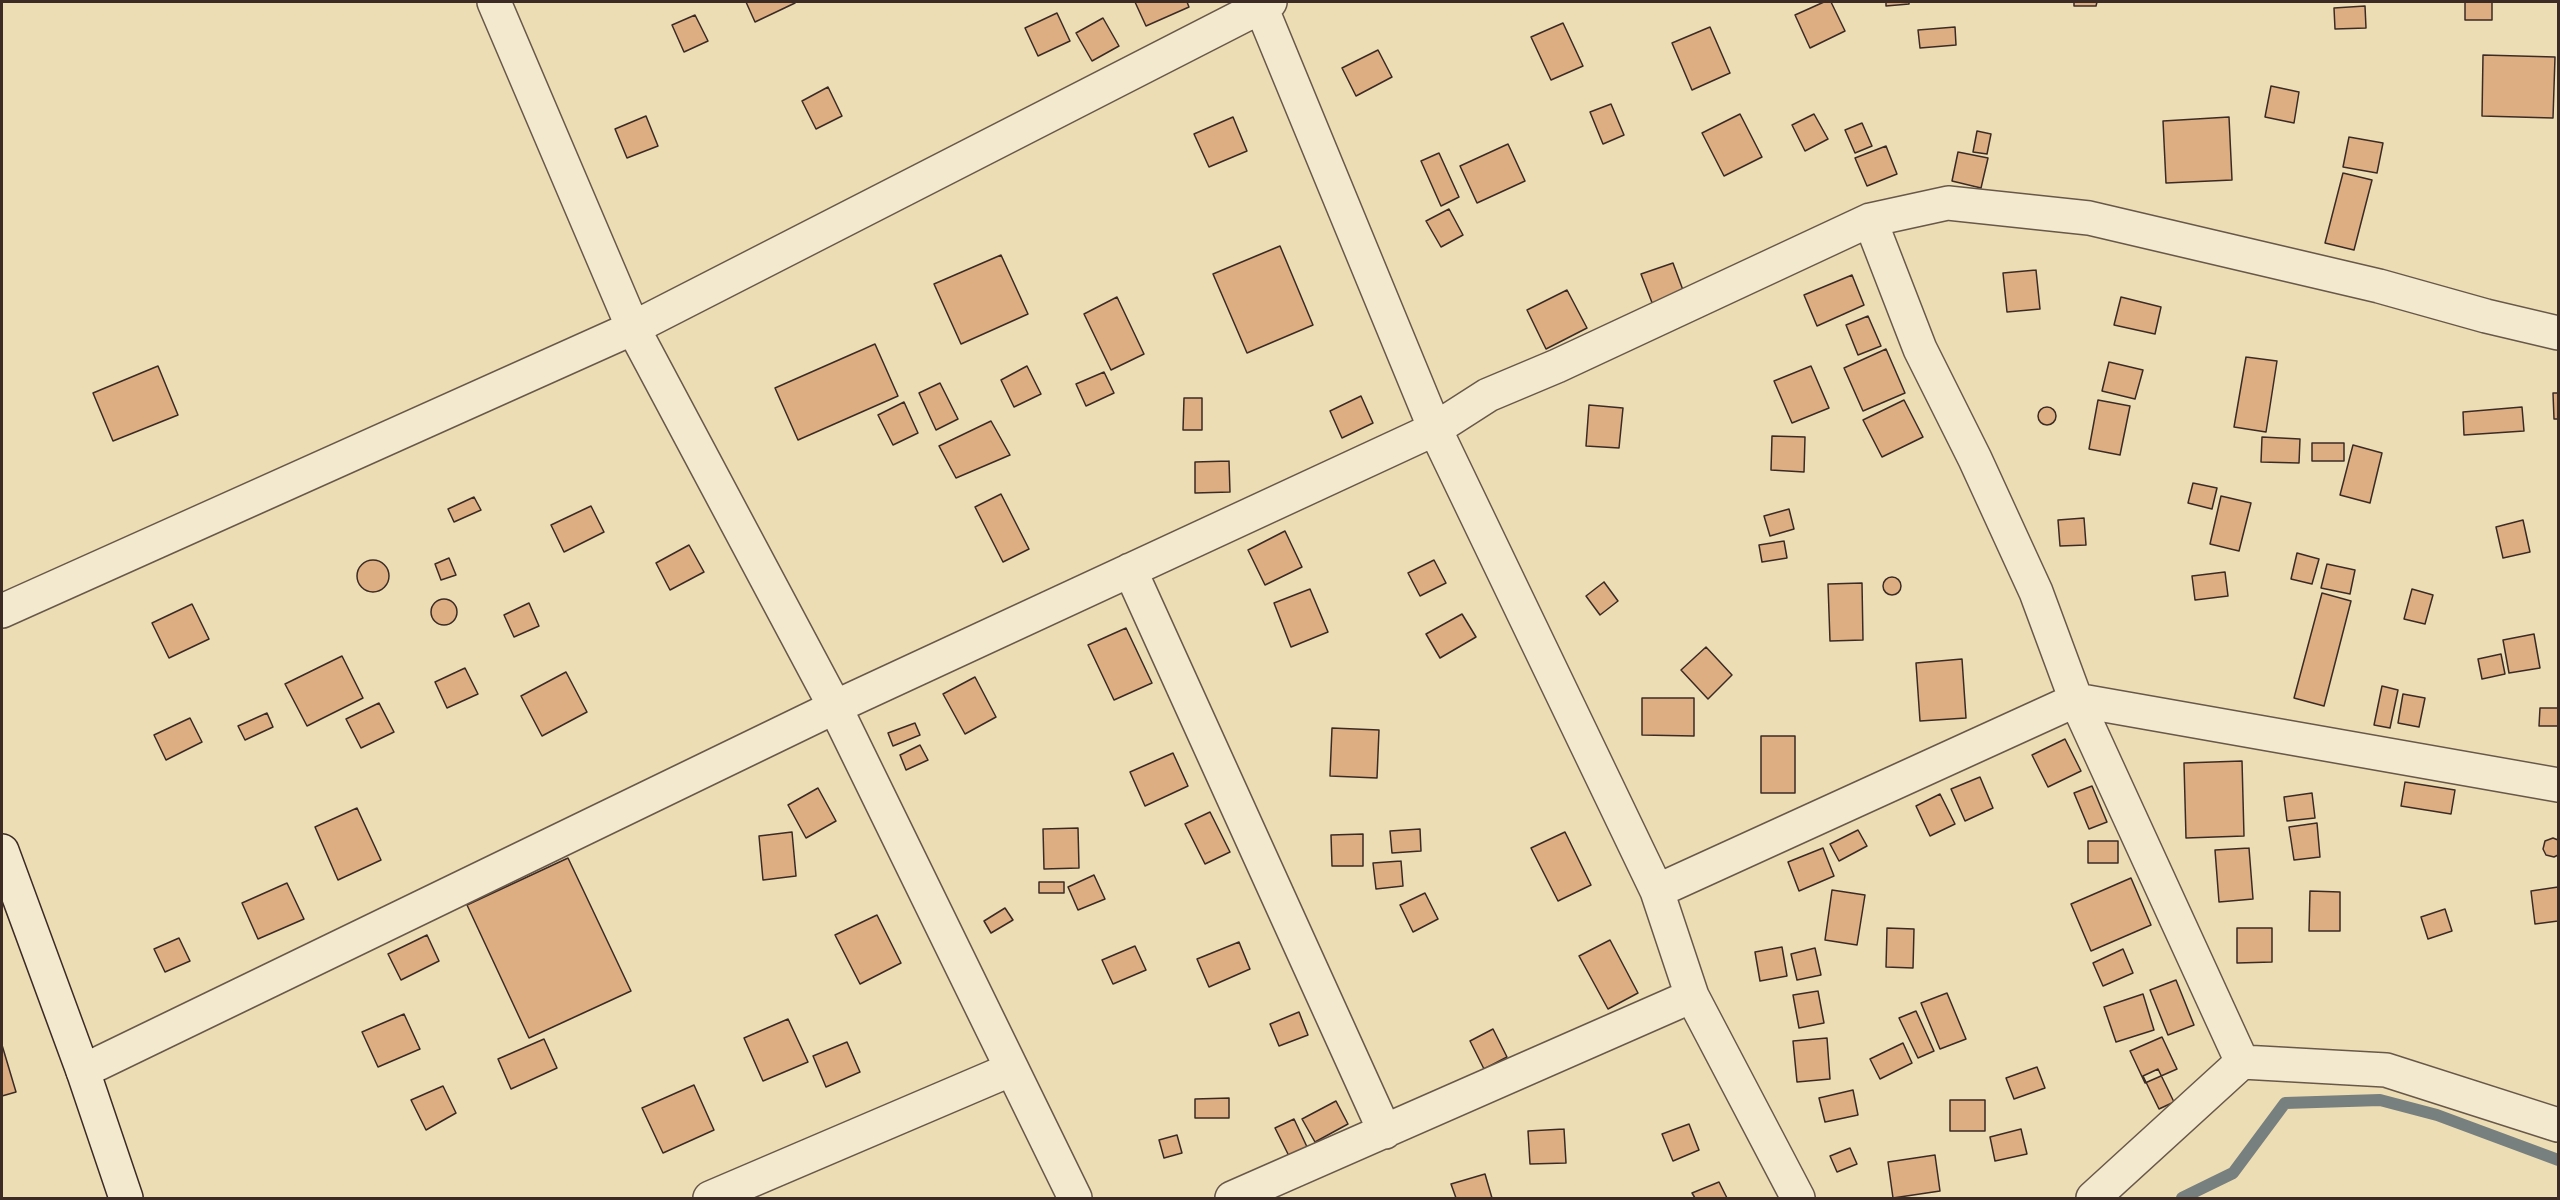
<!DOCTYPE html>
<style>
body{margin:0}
#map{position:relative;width:2560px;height:1200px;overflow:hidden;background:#ecddb5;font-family:"IM FELL Double Pica",serif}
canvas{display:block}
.frame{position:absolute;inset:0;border:3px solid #3c2b25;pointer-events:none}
</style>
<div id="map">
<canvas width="2560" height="1200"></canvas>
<div class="frame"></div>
</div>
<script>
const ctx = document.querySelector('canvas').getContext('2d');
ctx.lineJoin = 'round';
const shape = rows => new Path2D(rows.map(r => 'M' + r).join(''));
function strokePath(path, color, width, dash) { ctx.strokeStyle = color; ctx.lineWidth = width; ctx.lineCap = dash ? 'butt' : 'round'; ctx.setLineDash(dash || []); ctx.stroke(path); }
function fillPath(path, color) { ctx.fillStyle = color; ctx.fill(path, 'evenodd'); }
strokePath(shape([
 [2182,1198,2233,1173,2285,1103,2380,1100,2437,1115,2558,1160]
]), '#77807e', 12);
const building = shape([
 [746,2,795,2,795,3,755,22,746,2],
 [1135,2,1187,2,1189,7,1146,26,1135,2],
 [1824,2,1831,2,1845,31,1810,48,1795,15,1824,2],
 [1886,2,1909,2,1909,4,1886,6,1886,2],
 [2074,2,2097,2,2096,6,2074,6,2074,2],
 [2465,2,2492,2,2492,20,2465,20,2465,2],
 [2365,6,2366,28,2335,29,2334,8,2365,6],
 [1057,13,1070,41,1038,56,1025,28,1057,13],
 [695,15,708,41,684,52,672,25,695,15],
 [1103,18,1119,46,1092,61,1076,33,1103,18],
 [1563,23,1583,66,1551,80,1531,37,1563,23],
 [1710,27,1730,73,1692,90,1672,43,1710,27],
 [1955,27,1956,45,1920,48,1918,30,1955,27],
 [1378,50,1392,77,1356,96,1342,68,1378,50],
 [2483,55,2555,57,2553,118,2482,116,2483,55],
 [2271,86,2299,92,2294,123,2265,117,2271,86],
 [828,87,842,116,816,129,802,101,828,87],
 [1611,104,1624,135,1603,144,1590,112,1611,104],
 [1740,114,1762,157,1724,176,1702,133,1740,114],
 [1814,114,1828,139,1805,151,1792,125,1814,114],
 [646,116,658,146,627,158,615,129,646,116],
 [1233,117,1247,151,1209,167,1194,134,1233,117],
 [2229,117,2232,180,2166,183,2163,121,2229,117],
 [1862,123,1872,146,1855,153,1845,130,1862,123],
 [1977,131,1991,134,1987,154,1973,152,1977,131],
 [2349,137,2383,143,2377,173,2343,167,2349,137],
 [1508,144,1525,181,1477,203,1460,166,1508,144],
 [1886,146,1897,174,1867,186,1855,158,1886,146],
 [1958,152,1988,158,1981,188,1952,181,1958,152],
 [1439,153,1459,197,1441,206,1421,161,1439,153],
 [2343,173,2372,180,2354,250,2325,243,2343,173],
 [1449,209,1463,235,1441,247,1426,221,1449,209],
 [1280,246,1313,325,1247,353,1213,274,1280,246],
 [1001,255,1028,314,961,344,934,284,1001,255],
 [1673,263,1687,301,1656,313,1641,274,1673,263],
 [2036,270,2040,309,2007,312,2003,273,2036,270],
 [1852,275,1864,305,1817,326,1804,295,1852,275],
 [1567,290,1587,328,1546,349,1527,310,1567,290],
 [1117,297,1144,354,1111,370,1084,314,1117,297],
 [2121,297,2161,307,2155,334,2114,325,2121,297],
 [1868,316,1881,346,1858,355,1846,325,1868,316],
 [875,344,898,396,798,440,775,388,875,344],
 [1886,349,1905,393,1863,411,1844,368,1886,349],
 [2246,357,2277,361,2266,432,2234,427,2246,357],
 [2109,362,2143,370,2135,399,2102,391,2109,362],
 [158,366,178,415,113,441,93,393,158,366],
 [1027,366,1041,394,1014,407,1001,380,1027,366],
 [1811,366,1829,408,1792,423,1774,381,1811,366],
 [1104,372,1114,393,1086,406,1076,384,1104,372],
 [940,383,958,419,936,430,919,393,940,383],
 [2553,393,2558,393,2558,419,2554,419,2553,393],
 [1361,396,1373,423,1342,438,1330,411,1361,396],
 [1184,398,1202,398,1202,430,1183,430,1184,398],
 [1904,400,1923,437,1882,457,1863,420,1904,400],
 [2098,400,2130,406,2120,455,2089,449,2098,400],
 [904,402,918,433,893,445,878,415,904,402],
 [1589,405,1623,408,1619,448,1586,446,1589,405],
 '2038 416a9 9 0 1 1 18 0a9 9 0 1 1-18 0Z',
 [2522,407,2524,431,2464,435,2463,412,2522,407],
 [991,421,1010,455,956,478,939,446,991,421],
 [1772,436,1805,437,1804,472,1771,470,1772,436],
 [2262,437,2300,439,2299,463,2261,462,2262,437],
 [2312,443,2344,443,2344,461,2312,461,2312,443],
 [2353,445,2382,453,2370,503,2340,495,2353,445],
 [1229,461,1230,492,1195,493,1195,462,1229,461],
 [2193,483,2217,488,2212,509,2188,503,2193,483],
 [1001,494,1029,549,1003,562,975,507,1001,494],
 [2221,496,2251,503,2239,551,2210,544,2221,496],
 [474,497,481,510,454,522,448,509,474,497],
 [591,506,604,532,564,552,551,525,591,506],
 [1789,509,1794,529,1770,536,1764,516,1789,509],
 [2084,518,2086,545,2060,546,2058,520,2084,518],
 [2523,520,2530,552,2503,558,2496,527,2523,520],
 [1285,531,1302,567,1265,585,1248,550,1285,531],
 [1784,541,1787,558,1762,562,1759,545,1784,541],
 [689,545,704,572,670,590,656,563,689,545],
 [2297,553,2319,559,2312,584,2291,579,2297,553],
 [449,558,456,575,441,580,435,564,449,558],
 [1434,560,1446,583,1420,596,1408,573,1434,560],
 '357 576a16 16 0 1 1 32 0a16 16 0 1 1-32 0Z',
 [2327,564,2355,570,2350,594,2321,588,2327,564],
 [2225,572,2228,596,2195,600,2192,576,2225,572],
 '1883 586a9 9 0 1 1 18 0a9 9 0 1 1-18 0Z',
 [1604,582,1618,601,1600,615,1586,596,1604,582],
 [1862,583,1863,640,1830,641,1828,584,1862,583],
 [1310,589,1328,632,1291,647,1274,603,1310,589],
 [2412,589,2433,595,2425,624,2404,619,2412,589],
 [2322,593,2351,601,2324,706,2294,698,2322,593],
 '431 612a13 13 0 1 1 26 0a13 13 0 1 1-26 0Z',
 [529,603,539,626,514,637,504,615,529,603],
 [192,604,209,639,169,658,152,623,192,604],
 [1462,614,1476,637,1440,658,1426,634,1462,614],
 [1126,628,1152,683,1114,700,1088,645,1126,628],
 [2534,634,2540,668,2509,673,2503,640,2534,634],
 [1706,647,1732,675,1708,699,1681,670,1706,647],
 [2501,654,2505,674,2482,679,2478,659,2501,654],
 [342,656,363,698,307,726,285,684,342,656],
 [1962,659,1966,718,1920,721,1916,663,1962,659],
 [465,668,478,694,447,708,435,682,465,668],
 [566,672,587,712,542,736,521,696,566,672],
 [975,677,996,717,965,734,943,694,975,677],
 [2382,686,2398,690,2390,728,2374,725,2382,686],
 [2403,694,2425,698,2419,727,2398,723,2403,694],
 [1642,698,1694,698,1694,736,1642,735,1642,698],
 [379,703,394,732,361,748,346,719,379,703],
 [2540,708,2558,708,2558,726,2539,726,2540,708],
 [267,713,273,727,245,740,238,726,267,713],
 [190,718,202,742,166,760,154,735,190,718],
 [915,723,920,735,893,746,888,733,915,723],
 [1332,728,1379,730,1377,778,1330,776,1332,728],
 [1761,736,1795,736,1795,793,1761,793,1761,736],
 [2065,739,2081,771,2048,787,2032,755,2065,739],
 [920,745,928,760,906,770,900,755,920,745],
 [1173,753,1188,786,1145,806,1130,772,1173,753],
 [2242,761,2244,836,2186,838,2184,763,2242,761],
 [1980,777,1993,808,1965,821,1951,789,1980,777],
 [2405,782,2455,790,2451,814,2401,806,2405,782],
 [2092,786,2107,822,2089,829,2074,793,2092,786],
 [818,788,836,821,806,838,788,805,818,788],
 [2312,793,2315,818,2287,821,2284,797,2312,793],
 [1940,794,1955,824,1930,836,1916,806,1940,794],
 [357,808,381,860,338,880,315,827,357,808],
 [1210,812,1230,852,1205,864,1185,824,1210,812],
 [2317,823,2320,857,2294,860,2289,827,2317,823],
 [1078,828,1079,868,1044,869,1043,829,1078,828],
 [1420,829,1421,851,1392,853,1390,831,1420,829],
 [1858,830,1867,846,1839,861,1830,844,1858,830],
 [792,832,796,876,763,880,759,836,792,832],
 [1565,832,1591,885,1558,901,1531,848,1565,832],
 [1363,834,1363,866,1332,866,1331,835,1363,834],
 [2553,838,2558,840,2558,855,2554,857,2546,855,2543,849,2545,841,2553,838],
 [2088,841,2118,841,2118,863,2088,863,2088,841],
 [1823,848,1834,876,1799,891,1788,862,1823,848],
 [2249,848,2253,899,2219,902,2215,850,2249,848],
 [568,858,631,991,529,1038,467,905,568,858],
 [1401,861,1403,886,1376,889,1373,863,1401,861],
 [1094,875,1105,899,1078,910,1068,887,1094,875],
 [2131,878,2151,925,2091,951,2071,904,2131,878],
 [1039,882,1064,882,1064,893,1039,893,1039,882],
 [287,883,304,919,258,939,242,903,287,883],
 [2558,887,2558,921,2535,924,2531,891,2558,887],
 [1832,890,1865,895,1857,945,1825,940,1832,890],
 [2310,891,2340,892,2340,931,2309,931,2310,891],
 [1425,893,1438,919,1413,932,1400,905,1425,893],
 [1005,908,1013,920,991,933,984,921,1005,908],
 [2445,909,2452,931,2428,939,2421,917,2445,909],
 [877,915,901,963,860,984,835,935,877,915],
 [1887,928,1914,929,1913,968,1886,967,1887,928],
 [2237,928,2272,928,2272,962,2237,963,2237,928],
 [427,935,439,961,401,980,388,954,427,935],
 [179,938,190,961,165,972,154,949,179,938],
 [1610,940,1638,993,1608,1009,1579,956,1610,940],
 [1239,942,1250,969,1209,987,1197,959,1239,942],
 [1135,946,1146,970,1113,984,1102,960,1135,946],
 [1782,947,1787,976,1760,981,1755,952,1782,947],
 [1815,948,1821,975,1797,980,1791,954,1815,948],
 [2123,949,2133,973,2103,986,2093,963,2123,949],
 [2176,980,2194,1025,2168,1035,2150,990,2176,980],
 [1818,991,1824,1023,1799,1028,1793,995,1818,991],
 [1947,993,1966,1039,1940,1049,1921,1003,1947,993],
 [2143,994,2154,1030,2116,1042,2104,1007,2143,994],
 [1916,1011,1934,1051,1918,1058,1899,1018,1916,1011],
 [1299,1012,1308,1035,1279,1046,1270,1024,1299,1012],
 [404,1014,420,1049,378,1067,362,1032,404,1014],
 [788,1019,808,1062,763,1081,744,1038,788,1019],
 [1493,1029,1507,1057,1484,1069,1470,1041,1493,1029],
 [2162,1037,2177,1069,2145,1083,2130,1051,2162,1037],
 [1827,1038,1830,1079,1797,1082,1793,1041,1827,1038],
 [544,1039,557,1068,511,1089,498,1059,544,1039],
 [847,1042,860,1072,826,1087,813,1056,847,1042],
 [1903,1043,1912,1063,1880,1079,1870,1059,1903,1043],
 [2,1045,16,1092,2,1096,2,1045],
 [2037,1067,2045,1088,2014,1099,2006,1078,2037,1067],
 [2158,1069,2174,1102,2159,1109,2143,1076,2158,1069],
 [694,1085,714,1130,663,1153,642,1108,694,1085],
 [443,1086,456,1113,426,1130,411,1100,443,1086],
 [1853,1090,1858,1115,1825,1122,1819,1098,1853,1090],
 [1229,1098,1229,1118,1195,1118,1195,1099,1229,1098],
 [1950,1100,1985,1100,1985,1131,1950,1131,1950,1100],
 [1336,1101,1348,1124,1315,1142,1302,1119,1336,1101],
 [1294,1119,1308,1149,1290,1158,1275,1128,1294,1119],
 [1689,1124,1699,1150,1673,1161,1662,1134,1689,1124],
 [1564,1129,1566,1163,1530,1164,1528,1131,1564,1129],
 [2021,1129,2027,1154,1995,1161,1990,1137,2021,1129],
 [1177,1135,1182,1153,1164,1158,1159,1140,1177,1135],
 [1850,1148,1857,1164,1837,1172,1830,1156,1850,1148],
 [1935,1155,1940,1191,1893,1198,1888,1162,1935,1155],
 [1485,1174,1492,1198,1456,1198,1451,1184,1485,1174],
 [1719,1182,1727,1198,1695,1198,1692,1193,1719,1182]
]);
fillPath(building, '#ddae82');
strokePath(building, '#3c2b25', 1.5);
const street = shape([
 [494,2,633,328,835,707,1075,1198],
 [1259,2,1435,429,1657,891,1692,996,1798,1198],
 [1130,570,1385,1132],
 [2,611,633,328,1270,2],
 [1657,891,2076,700,2558,785],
 [2242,1062,2076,700,2036,592,1975,459,1920,349,1870,220,1948,203,2089,218,2379,286,2486,316,2558,333],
 [83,1071,835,707,1435,429,1488,395,1557,366,1870,220],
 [710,1198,1012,1069],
 [1232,1198,1692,996],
 [2093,1198,2242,1062,2386,1070,2558,1125]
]);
const secondary = shape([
 [2,851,83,1071,126,1198]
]);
strokePath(street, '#685849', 36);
strokePath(secondary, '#3c2b25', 36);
strokePath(street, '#f3e9cf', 33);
strokePath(secondary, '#f3e9cf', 33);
</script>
